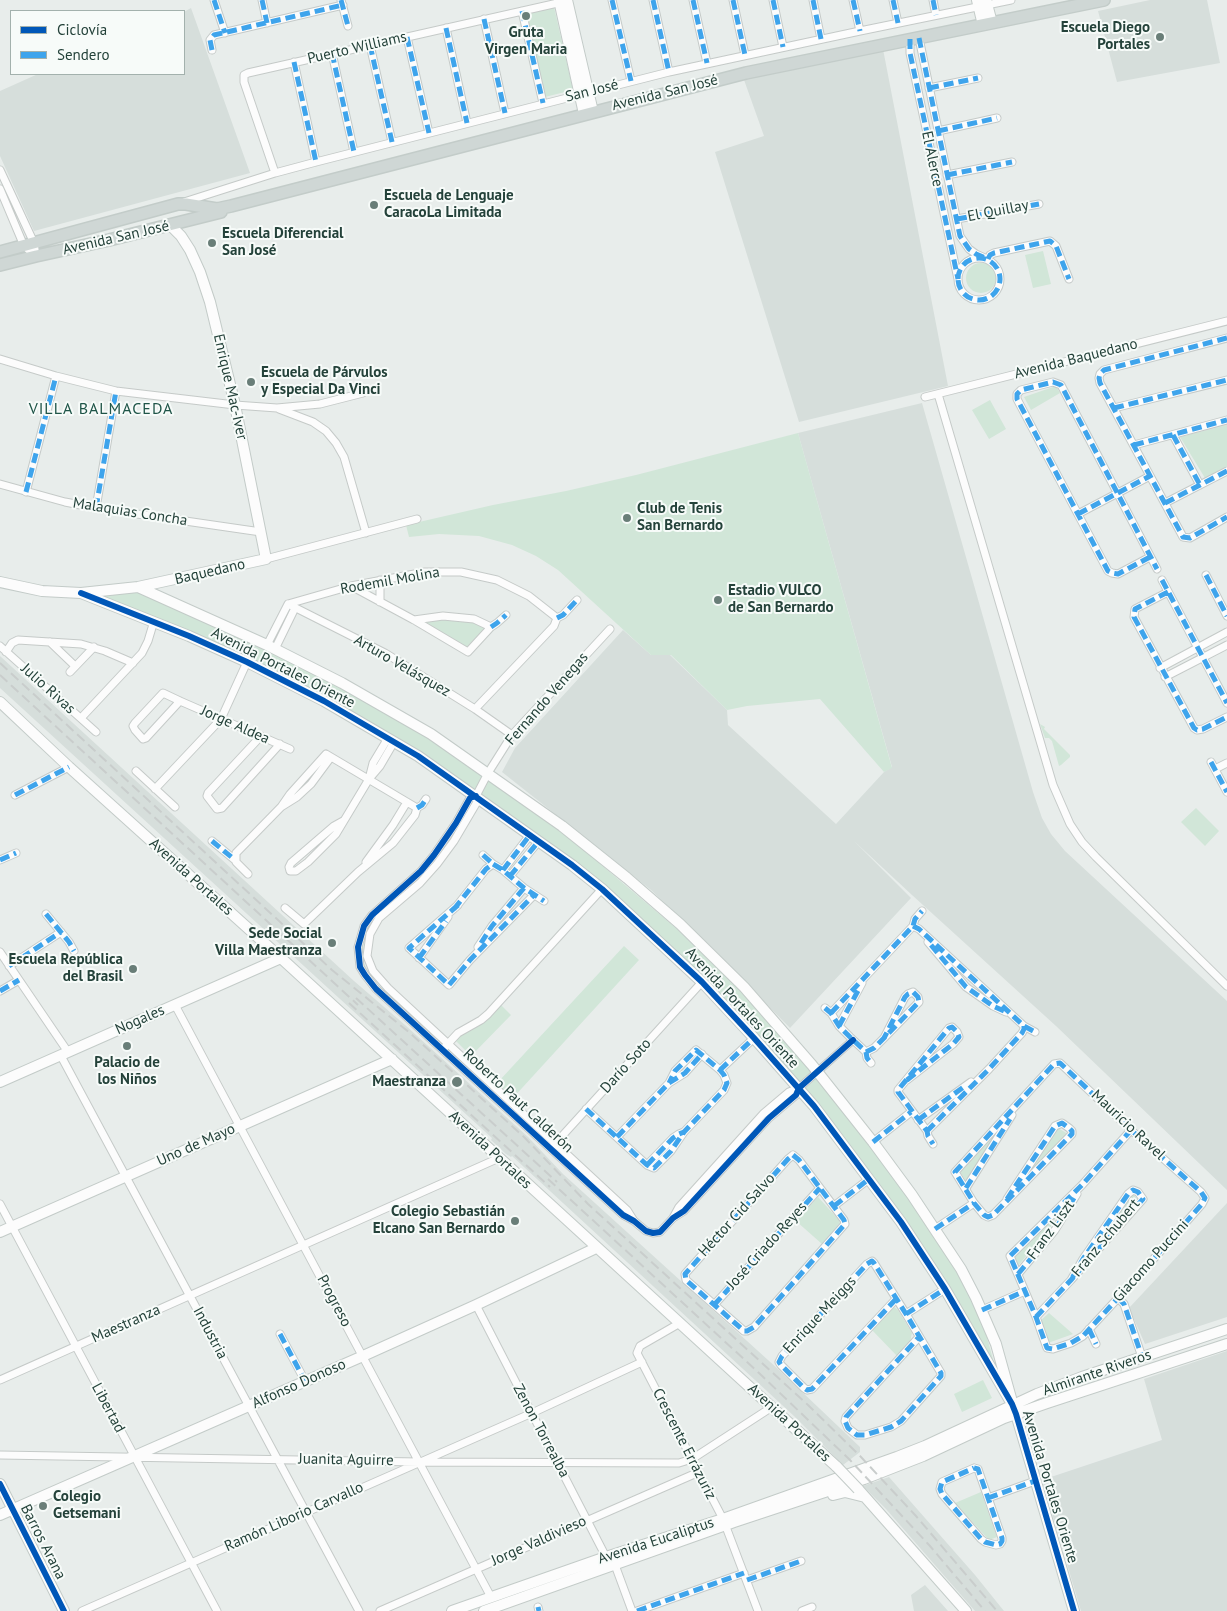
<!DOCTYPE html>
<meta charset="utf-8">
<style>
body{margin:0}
#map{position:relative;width:1227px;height:1611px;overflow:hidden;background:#e8edeb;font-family:"PT Sans",sans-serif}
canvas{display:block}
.legend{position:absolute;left:10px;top:10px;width:175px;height:65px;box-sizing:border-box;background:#f7fbf9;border:1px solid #a3b1ad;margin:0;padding:6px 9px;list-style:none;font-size:15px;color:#24423a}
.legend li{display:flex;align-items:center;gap:10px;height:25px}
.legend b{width:25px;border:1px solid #a3b1ad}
</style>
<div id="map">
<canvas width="1227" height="1611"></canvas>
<ul class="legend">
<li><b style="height:6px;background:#0057b8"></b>Ciclovía</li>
<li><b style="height:6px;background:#3ea4ec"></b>Sendero</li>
</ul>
</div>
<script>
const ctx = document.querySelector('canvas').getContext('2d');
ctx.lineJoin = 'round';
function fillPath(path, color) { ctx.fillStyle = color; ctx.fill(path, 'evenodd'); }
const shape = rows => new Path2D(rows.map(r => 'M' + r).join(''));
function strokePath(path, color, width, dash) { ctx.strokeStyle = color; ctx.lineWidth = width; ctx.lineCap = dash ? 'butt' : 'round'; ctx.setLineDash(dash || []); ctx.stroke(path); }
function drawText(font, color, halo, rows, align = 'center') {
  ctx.font = font + ' "PT Sans",sans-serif'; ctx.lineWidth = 4; ctx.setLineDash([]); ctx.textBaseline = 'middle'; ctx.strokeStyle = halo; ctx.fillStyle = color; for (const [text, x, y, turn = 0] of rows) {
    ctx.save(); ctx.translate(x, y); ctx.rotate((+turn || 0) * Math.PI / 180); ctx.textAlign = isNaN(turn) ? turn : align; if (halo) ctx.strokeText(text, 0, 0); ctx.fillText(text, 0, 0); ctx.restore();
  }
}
fillPath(shape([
 [1150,0,1207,0,1220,63,1117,82,1098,11],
 [191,8,250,173,34,231,0,156,0,91,38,74,184,74,184,12],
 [883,49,948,386,799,422,715,152,764,136,743,77],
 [922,403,1033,792,1042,818,1051,834,1065,851,1227,1001,1227,1190,1056,1026,912,895,854,841,911,898,790,1028,707,944,651,890,502,772,515,748,623,630,651,655,670,655,727,710,728,725,836,824,884,772,892,767,798,433],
 [0,656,354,981,405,1025,528,1137,563,1174,779,1370,860,1447,860,1452,843,1465,794,1416,512,1156,511,1157,506,1154,491,1140,492,1138,0,688],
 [1227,1203,1227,1317,1145,1344,1129,1308],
 [1227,1351,1227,1611,1081,1611,1042,1480,1162,1440,1144,1379],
 [889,1477,975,1575,1004,1611,975,1611,886,1509,863,1486],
 [925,1585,948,1611,914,1611,911,1595]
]), '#d6dedb');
fillPath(shape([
 [554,7,573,90,545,97,525,14],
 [1043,251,1051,284,1033,288,1025,255],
 '966 278a15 15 0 1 1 30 0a15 15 0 1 1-30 0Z',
 [1056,386,1060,393,1031,410,1024,397],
 [990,400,1006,429,989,439,972,410],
 [1227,425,1227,466,1205,478,1180,437],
 [798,433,892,768,884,772,820,699,747,706,727,710,671,655,651,655,558,570,536,556,512,545,479,536,439,534,409,537,406,525,493,505,566,491,636,475],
 [139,590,222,627,358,697,462,758,566,835,677,929,740,990,797,1054,878,1153,963,1280,982,1319,994,1363,922,1249,770,1050,568,860,338,707,99,597],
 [441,619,471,621,486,627,467,647,423,622],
 [1040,724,1045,727,1044,729,1070,755,1070,757,1061,765,1059,766,1052,741,1049,738,1045,738],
 [471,801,474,802,454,835,438,858,420,879,375,919,364,937,363,961,369,974,373,980,437,1038,434,1041,371,982,361,966,361,947,367,926,373,918,424,872],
 [1196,808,1219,831,1205,846,1181,822],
 [624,946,639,960,512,1099,496,1085,499,1081],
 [500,1004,511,1015,471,1056,456,1041,459,1035,486,1020],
 [1058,1128,1068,1134,1025,1177],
 [998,1132,966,1181,960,1172],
 [1132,1193,1138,1200,1087,1257],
 [818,1197,839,1220,840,1223,822,1244,796,1221],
 [1059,1212,1050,1228,1017,1267,1014,1257],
 [893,1306,898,1310,912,1333,910,1342,898,1357,871,1329],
 [1049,1313,1073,1334,1048,1343,1039,1322],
 [983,1380,992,1398,962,1412,954,1394],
 [981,1492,997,1537,989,1540,955,1503]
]), '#d1e6d8');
const street = shape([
 [214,0,225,33],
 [262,0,267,23],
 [341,0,348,26],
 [612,0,631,81],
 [653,0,669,72],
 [693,0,707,63],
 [733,0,745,55],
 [773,0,783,47],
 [813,0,821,39],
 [853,0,860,31],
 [893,0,898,23],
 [933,0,936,15],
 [522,11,543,103],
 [484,19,505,113],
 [446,28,467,123],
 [407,37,429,133],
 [919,38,960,236,969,249,976,254,985,258],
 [910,39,910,53,958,279],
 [370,45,392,142],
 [212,50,210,40,214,35,343,5],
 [332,53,354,152],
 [294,62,316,162],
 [929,88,978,78],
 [938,131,997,118],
 [0,170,34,243,36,256],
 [275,173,244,82,244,75,248,73,562,2],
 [947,175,1012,162],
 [0,189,24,246,36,256],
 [184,202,275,173,316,162,669,72,860,31,1011,0],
 [957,219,1039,204],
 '958 279a21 21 0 1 1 42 0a21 21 0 1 1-42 0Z',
 [988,259,990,255,994,253,1050,241,1056,246,1069,279],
 [1227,338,1104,370,1100,374,1099,378,1100,383,1183,537,1190,538,1227,517],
 [0,359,56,376,116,391,235,405,277,408,320,404,363,393],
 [938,394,1053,785,1070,824,1082,842,1096,857,1227,986],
 [925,397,1227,321],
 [1114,408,1227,380],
 [279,409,313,422,326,431,336,443,344,457,366,533],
 [1173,435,1200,485],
 [1134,445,1227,420],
 [0,484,65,502,96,508,261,532],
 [26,492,56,376],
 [1165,503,1227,471],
 [96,508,116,391],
 [1078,514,1150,476],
 [1150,557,1118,574,1112,573,1108,571,1017,399,1017,394,1021,390,1053,382,1061,385,1157,569],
 [266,559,417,519],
 [1206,575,1227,616],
 [380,580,380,602],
 [1162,580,1227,703],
 [351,586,414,620,468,652,491,627,474,619,443,616,414,620],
 [1168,592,1135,609,1134,617,1194,728,1197,730,1203,729,1227,717],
 [288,604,385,653,475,709,512,735],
 [491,627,497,623,506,615],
 [610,629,512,735,488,773,476,796,477,802,454,841,437,864,420,883,379,918,370,934,367,956,373,971,388,988,627,1210,634,1221],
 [50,642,75,666],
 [267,645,288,604,351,586,425,572,461,572,497,580,529,596,557,618],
 [0,646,96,732],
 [275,649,295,608],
 [6,652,12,643,18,640,81,644,105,651,133,663],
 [1160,668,1227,632],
 [70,672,94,647],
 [1165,677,1227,645],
 [180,701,146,738,143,739,135,730,133,726,135,723,163,693,180,701,290,749],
 [475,709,554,626,557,618,563,615,577,600],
 [81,718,142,653,148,641,154,621],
 [261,736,208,793,207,796,217,809,222,808,280,744],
 [1211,762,1227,792],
 [1215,769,1227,763],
 [136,771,175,807],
 [369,779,373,763,388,738],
 [155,789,221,719,247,662],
 [15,795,69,767],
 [476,796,470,798,456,823,434,855,421,871,372,915,364,926,358,947,360,967,365,975,376,989,623,1215,634,1221,646,1231,653,1233,660,1232,673,1218,684,1211,769,1118,796,1095,799,1088,853,1040],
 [281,807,290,794,326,754,417,808],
 [343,821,334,826,291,863,289,867,290,871,296,871,308,862,336,834,369,779,380,766,394,742],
 [212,841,235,860],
 [483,855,493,864],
 [0,860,16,853],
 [366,862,393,825,407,802],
 [503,870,530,835],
 [248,874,236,862,236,853,281,807,297,797,311,784,331,757],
 [510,876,539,841],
 [458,905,409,948,449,985,470,960,534,895],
 [456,907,486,869,493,864,503,870,524,888,544,901],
 [285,908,304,924,358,872,393,843,415,815,417,808,422,805,426,799],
 [46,914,69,942,74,951],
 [913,926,919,929,1024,1026,1035,1032],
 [928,942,966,987,993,1006,1006,1012],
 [478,947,492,926,524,888],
 [0,952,68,1052],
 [419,958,448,917],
 [9,966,61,932],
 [0,991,19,980],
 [175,1005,491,1597],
 [825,1008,831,1013,839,1026,850,1037,866,1052,867,1058,871,1063],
 [831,1013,913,926,915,919,922,911],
 [839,1026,862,983],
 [445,1047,458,1033,481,1020,488,1014,602,889],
 [866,1052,874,1048,884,1038,919,1002,918,997,913,992,908,994,905,997,884,1038],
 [61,1056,359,1611],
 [720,1070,754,1038],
 [907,1080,953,1044,959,1037,957,1032,952,1027,949,1028,898,1090,898,1092,927,1131,928,1136,933,1144],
 [586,1109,647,1165,654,1168,671,1151,684,1132,724,1090,727,1083,724,1075,720,1070,696,1050,675,1071,669,1083],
 [918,1120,971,1082],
 [927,1131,989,1069,1022,1033,1024,1029,1024,1026],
 [617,1137,669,1083,685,1073,702,1054],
 [873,1142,911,1112],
 [553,1146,702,982],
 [793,1155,799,1160,844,1220,845,1224,754,1327,747,1331,744,1331,686,1280,685,1274,788,1159,793,1155],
 [647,1165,673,1138,679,1134,684,1132],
 [966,1188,1012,1115],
 [1007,1199,1055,1126,1062,1123,1069,1128,1072,1131,1072,1134,993,1215,988,1217,984,1215,974,1203,955,1172,1054,1064,1060,1063,1131,1130,1201,1192,1205,1198,1202,1204,1142,1272,1083,1336,1071,1343,1053,1349,1047,1348,1036,1317,1010,1256,1082,1185,1131,1130],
 [0,1204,217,1611],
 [834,1206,869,1179],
 [673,1218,679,1207,763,1114,789,1092,799,1088],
 [935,1229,974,1203],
 [1018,1274,1055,1230,1077,1194],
 [1118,1298,1124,1304,1142,1357],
 [896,1299,812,1389,807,1390,804,1388,781,1365,779,1362,782,1356,867,1264,872,1261,874,1263,906,1314,941,1373,941,1376,901,1421,891,1427,865,1435,857,1435,848,1428,845,1421,846,1417,919,1337],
 [476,1305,606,1557],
 [714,1305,820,1188],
 [982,1310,1025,1291],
 [906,1314,945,1289],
 [1036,1317,1071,1280,1143,1199,1138,1192,1133,1190,1128,1194,1083,1259,1071,1280],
 [680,1323,640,1346,637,1353,723,1519,758,1611],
 [1089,1329,1096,1344],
 [280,1334,305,1381],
 [0,1380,499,1158],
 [0,1455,419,1462,679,1463,692,1459,772,1407],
 [974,1468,978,1469,979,1472,1002,1538,1002,1541,1000,1544,996,1545,985,1542,981,1539,942,1494,940,1489,942,1482,974,1468],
 [988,1498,1035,1481],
 [615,1565,632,1611],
 [747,1580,801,1561],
 [538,1607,539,1611],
 [82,1611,532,1413,642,1362],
 [380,1611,699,1472],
 [637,1611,744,1573],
 [802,1611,812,1607]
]);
const secondary = shape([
 [559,0,584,114],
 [567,0,593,112],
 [977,0,983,25],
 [986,0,992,23],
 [0,582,42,591,81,593,138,587,266,559,235,405,210,302,200,272,190,250,181,236,170,225],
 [138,587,267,645,342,683,431,734,562,826,627,878,680,924,744,987,812,1065,873,1142,912,1195,961,1269,976,1298,996,1344,1011,1398],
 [81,593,189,636,247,662,324,701,418,756,572,865,602,889,702,982,754,1038,814,1106,901,1222,945,1289,1012,1404,1016,1414,1074,1611],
 [0,702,69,767,281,958,837,1467],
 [0,1082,281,958],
 [0,1232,392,1059],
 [0,1484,64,1611],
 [858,1489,966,1611],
 [833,1495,845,1492,865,1497],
 [0,1515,363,1356,476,1305,596,1248],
 [452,1611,606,1557,723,1519,897,1457,925,1446,1037,1394,1082,1377,1227,1329],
 [484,1611,734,1522,864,1479,923,1456,1004,1418,1047,1403,1227,1344]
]);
const primary = shape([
 [0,252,178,204,186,204,217,209,231,206,746,73,1104,0],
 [0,265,36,256,109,240,221,212]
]);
strokePath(street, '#c5cac8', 9);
strokePath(secondary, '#c3cbc8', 12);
strokePath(primary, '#c3ccc9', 14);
strokePath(street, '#fcfcfc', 7);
strokePath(secondary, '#fcfcfc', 10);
strokePath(primary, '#cfd7d5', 11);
strokePath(shape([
 [0,663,332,970,410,1033,525,1138,588,1204,808,1405,861,1457,916,1516,997,1611],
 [0,675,358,1005],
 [356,998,557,1182],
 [349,1003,550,1187],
 [548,1179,759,1373,850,1460,930,1546,985,1611]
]), '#c9cdcc', 2, [10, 5]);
const secondaryBridge = shape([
 [837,1467,858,1489]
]);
strokePath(secondaryBridge, '#c3cbc8', 12, []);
strokePath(secondaryBridge, '#fcfcfc', 10);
strokePath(shape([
 [214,0,225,33],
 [262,0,267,23],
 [341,0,348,26],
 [612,0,631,81],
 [653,0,669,72],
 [693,0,707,63],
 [733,0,745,55],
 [773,0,783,47],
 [813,0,821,39],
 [853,0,860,31],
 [893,0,898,23],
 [933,0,936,15],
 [522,11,543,103],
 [484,19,505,113],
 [446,28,467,123],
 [407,37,429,133],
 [919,38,960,236,969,249,976,254,985,258],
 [910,39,910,53,958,279],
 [370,45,392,142],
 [212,50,210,40,214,35,343,5],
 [332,53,354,152],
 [294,62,316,162],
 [929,88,978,78],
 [938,131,997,118],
 [947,175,1012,162],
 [957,219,1039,204],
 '958 279a21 21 0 1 1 42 0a21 21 0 1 1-42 0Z',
 [988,259,990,255,994,253,1050,241,1056,246,1069,279],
 [1227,338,1104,370,1100,374,1099,378,1100,383,1183,537,1190,538,1227,517],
 [1114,408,1227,380],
 [1173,435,1200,485],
 [1134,445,1227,420],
 [26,492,56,376],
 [1165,503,1227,471],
 [96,508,116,391],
 [1078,514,1150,476],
 [1150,557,1118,574,1112,573,1108,571,1017,399,1017,394,1021,390,1053,382,1061,385,1157,569],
 [1206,575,1227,616],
 [1162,580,1227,703],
 [1168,592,1135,609,1134,617,1194,728,1197,730,1203,729,1227,717],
 [557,618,563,615,577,600],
 [491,627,497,623,506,615],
 [1211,762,1227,792],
 [15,795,69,767],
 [417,808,422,805,426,799],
 [212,841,235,860],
 [483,855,493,864],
 [0,860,16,853],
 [503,870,530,835],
 [510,876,539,841],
 [458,905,409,948,449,985,470,960,534,895],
 [454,909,486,869,493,864,503,870,524,888,544,901],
 [46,914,69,942,74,951],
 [913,926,919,929,1024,1026,1035,1032],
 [481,943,492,926,524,888],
 [931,945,966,987,993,1006,1004,1011],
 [419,958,446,921],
 [9,966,61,932],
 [0,991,19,980],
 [825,1008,831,1013,839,1026,850,1037,866,1052,867,1058,871,1063],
 [831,1013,913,926,915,919,922,911],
 [839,1026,860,987],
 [866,1052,874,1048,884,1038,919,1002,918,997,913,992,908,994,905,997,884,1038],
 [720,1070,754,1038],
 [907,1080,953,1044,959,1037,957,1032,952,1027,949,1028,898,1090,898,1092,927,1131,928,1136,933,1144],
 [586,1109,647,1165,654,1168,671,1151,684,1132,724,1090,727,1083,724,1075,720,1070,696,1050,675,1071,669,1083],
 [918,1120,965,1086],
 [927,1131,989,1069,1022,1033,1024,1029,1024,1026],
 [617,1137,669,1083,685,1073,702,1054],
 [873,1142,911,1112],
 [793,1155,799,1160,844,1220,845,1224,754,1327,747,1331,744,1331,686,1280,685,1274,788,1159,793,1155],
 [647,1165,673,1138,679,1134,684,1132],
 [966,1188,1010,1119],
 [1007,1199,1055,1126,1062,1123,1069,1128,1072,1131,1072,1134,993,1215,988,1217,984,1215,974,1203,955,1172,1054,1064,1060,1063,1131,1130,1201,1192,1205,1198,1202,1204,1142,1272,1083,1336,1071,1343,1053,1349,1047,1348,1036,1317,1010,1256,1082,1185,1131,1130],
 [834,1206,869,1179],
 [935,1229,974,1203],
 [1018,1274,1055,1230,1074,1198],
 [1118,1298,1124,1304,1142,1357],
 [896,1299,812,1389,807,1390,804,1388,781,1365,779,1362,782,1356,867,1264,872,1261,874,1263,906,1314,941,1373,941,1376,901,1421,891,1427,865,1435,857,1435,848,1428,845,1421,846,1417,919,1337],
 [714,1305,820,1188],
 [982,1310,1025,1291],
 [906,1314,945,1289],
 [1036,1317,1071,1280,1143,1199,1138,1192,1133,1190,1128,1194,1083,1259,1071,1280],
 [1089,1329,1096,1344],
 [280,1334,305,1381],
 [974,1468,978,1469,979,1472,1002,1538,1002,1541,1000,1544,996,1545,985,1542,981,1539,942,1494,940,1489,942,1482,974,1468],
 [988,1498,1035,1481],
 [747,1580,801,1561],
 [538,1607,539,1611],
 [637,1611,744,1573]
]), '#3ea4ec', 5, [10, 5]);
strokePath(shape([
 [81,593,189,636,247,662,324,701,418,756,572,865,602,889,702,982,754,1038,814,1106,901,1222,945,1289,1012,1404,1016,1414,1074,1611],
 [476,796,470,798,456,823,434,855,421,871,372,915,364,926,358,947,360,967,365,975,376,989,623,1215,634,1221,646,1231,653,1233,660,1232,673,1218,684,1211,769,1118,796,1095,799,1088,853,1040],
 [0,1484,64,1611]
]), '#0057b8', 6);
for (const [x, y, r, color] of [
 [526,16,5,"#697e78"],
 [1160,37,5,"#697e78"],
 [374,205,5,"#697e78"],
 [212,243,5,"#697e78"],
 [251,382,5,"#697e78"],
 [627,518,5,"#697e78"],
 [718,600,5,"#697e78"],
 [332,943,5,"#697e78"],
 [133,969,5,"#697e78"],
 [127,1046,5,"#697e78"],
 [457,1082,6,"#697e78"],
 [515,1221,5,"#697e78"],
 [43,1506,5,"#697e78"]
]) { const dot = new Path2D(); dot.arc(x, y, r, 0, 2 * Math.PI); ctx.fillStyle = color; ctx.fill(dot); strokePath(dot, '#f7fbf9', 2); }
drawText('bold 15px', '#24423a', '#f7fbf9', [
 ["Escuela Diego",1150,28,"right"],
 ["Portales",1150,45,"right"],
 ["Gruta",526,33,"center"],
 ["Virgen Maria",526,50,"center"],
 ["Escuela de Lenguaje",384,196],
 ["CaracoLa Limitada",384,213],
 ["Escuela Diferencial",222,234],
 ["San José",222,251],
 ["Escuela de Párvulos",261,373],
 ["y Especial Da Vinci",261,390],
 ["Club de Tenis",637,509],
 ["San Bernardo",637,526],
 ["Estadio VULCO",728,591],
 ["de San Bernardo",728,608],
 ["Sede Social",322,934,"right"],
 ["Villa Maestranza",322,951,"right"],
 ["Escuela República",123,960,"right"],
 ["del Brasil",123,977,"right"],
 ["Palacio de",127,1063,"center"],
 ["los Niños",127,1080,"center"],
 ["Maestranza",446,1082,"right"],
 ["Colegio Sebastián",505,1212,"right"],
 ["Elcano San Bernardo",505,1229,"right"],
 ["Colegio",53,1497],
 ["Getsemani",53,1514]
], 'left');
drawText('15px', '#24423a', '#f7fbf9', [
 ["Puerto Williams",357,48,-13],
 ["San José",592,91,-14],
 ["Avenida San José",665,93,-14],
 ["El Alerce",932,159,78],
 ["El Quillay",998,211,-11],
 ["Avenida San José",116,238,-13],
 ["Avenida Baquedano",1076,359,-14],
 ["Enrique Mac-Iver",230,387,77],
 ["Malaquias Concha",130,512,9],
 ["Baquedano",210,572,-13],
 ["Rodemil Molina",390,581,-10],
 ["Arturo Velásquez",402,666,30],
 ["Avenida Portales Oriente",283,668,27],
 ["Julio Rivas",48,689,42],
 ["Fernando Venegas",547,699,-49],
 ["Jorge Aldea",235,725,24],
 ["Avenida Portales",191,877,42],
 ["Avenida Portales Oriente",742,1008,47],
 ["Nogales",140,1020,-24],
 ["Darío Soto",626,1066,-48],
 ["Roberto Paut Calderón",518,1101,43],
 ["Mauricio Ravel",1128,1125,43],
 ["Uno de Mayo",196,1145,-24],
 ["Avenida Portales",490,1150,43],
 ["Héctor Cid Salvo",737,1215,-48],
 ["Franz Liszt",1051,1230,-54],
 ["Franz Schubert",1106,1238,-50],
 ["José Criado Reyes",767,1246,-48],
 ["Giacomo Puccini",1151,1261,-48],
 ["Progreso",334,1301,62],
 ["Enrique Meiggs",820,1315,-47],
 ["Maestranza",126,1324,-24],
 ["Industria",210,1333,62],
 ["Almirante Riveros",1097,1373,-19],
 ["Alfonso Donoso",299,1384,-24],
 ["Libertad",108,1408,62],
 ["Avenida Portales",789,1423,43],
 ["Zenon Torrealba",541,1431,62],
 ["Crescente Errázuriz",684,1444,63],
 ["Juanita Aguirre",346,1460,1],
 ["Avenida Portales Oriente",1050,1487,73],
 ["Ramón Liborio Carvallo",294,1517,-24],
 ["Jorge Valdivieso",539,1541,-24],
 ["Avenida Eucaliptus",656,1541,-18],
 ["Barros Arana",43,1542,63]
]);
ctx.letterSpacing = '1px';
drawText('16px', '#1f5548', '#f7fbf9', [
 ["VILLA BALMACEDA",101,409]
]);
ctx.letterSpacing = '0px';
</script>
